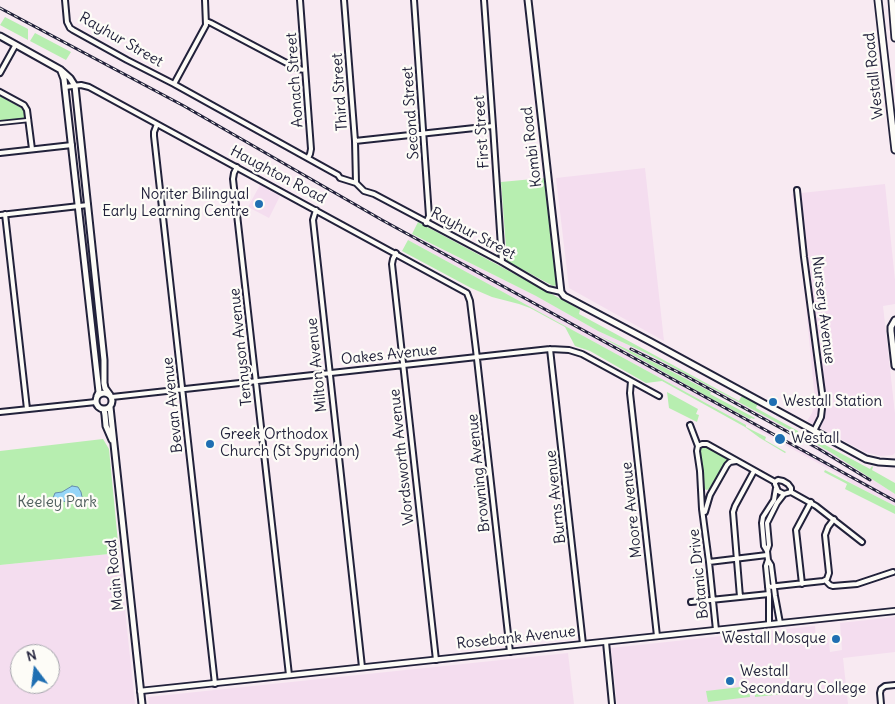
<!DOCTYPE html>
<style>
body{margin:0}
#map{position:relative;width:895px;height:704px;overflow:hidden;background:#f8eaf2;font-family:Delius,sans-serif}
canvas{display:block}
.north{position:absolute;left:10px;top:644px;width:50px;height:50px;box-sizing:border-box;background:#fdfcf7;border:1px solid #a5a5ac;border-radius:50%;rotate:345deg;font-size:14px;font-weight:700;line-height:20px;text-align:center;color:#22223b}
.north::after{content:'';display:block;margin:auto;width:18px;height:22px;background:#1f6fb2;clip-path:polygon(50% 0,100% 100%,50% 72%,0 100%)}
</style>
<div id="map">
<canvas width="895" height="704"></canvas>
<div class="north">N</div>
</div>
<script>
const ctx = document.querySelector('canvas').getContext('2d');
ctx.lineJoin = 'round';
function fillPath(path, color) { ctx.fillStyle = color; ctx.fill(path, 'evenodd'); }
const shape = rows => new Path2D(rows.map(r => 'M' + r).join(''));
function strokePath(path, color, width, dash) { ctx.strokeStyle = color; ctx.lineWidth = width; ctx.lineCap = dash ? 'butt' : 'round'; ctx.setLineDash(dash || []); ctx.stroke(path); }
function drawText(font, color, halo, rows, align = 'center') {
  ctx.font = font + ' Delius,sans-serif'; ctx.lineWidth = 4.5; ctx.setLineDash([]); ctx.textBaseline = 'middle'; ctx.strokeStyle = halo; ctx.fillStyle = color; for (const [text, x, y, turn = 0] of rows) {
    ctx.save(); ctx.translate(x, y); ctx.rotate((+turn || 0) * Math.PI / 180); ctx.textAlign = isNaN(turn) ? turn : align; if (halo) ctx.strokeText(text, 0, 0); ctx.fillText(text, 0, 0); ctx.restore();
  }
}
fillPath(shape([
 [645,168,664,341,569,288,556,178],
 [885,184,895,280,895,304,883,306,895,414,895,453,893,455,881,456,865,452,807,421,812,413,815,400,803,277,792,194],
 [260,185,280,196,269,218,248,207],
 [411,234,536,296,598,331,648,354,761,414,830,452,895,494,895,506,847,481,847,479,747,424,746,425,408,240],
 [597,334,661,366,711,392,712,391,810,445,809,446,853,472,881,490,851,474,850,475,750,420,750,419],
 [119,553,135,704,0,704,0,565],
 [20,654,50,654,50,684,20,684],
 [895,617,895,652,843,658,848,704,617,704,611,648,815,626,816,638,828,636,830,652,842,650,840,623],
 [568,653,574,704,149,704,148,697]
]), '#f4ddef');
fillPath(shape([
 [5,17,28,29,28,40,0,25],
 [35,33,71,52,66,60,30,41],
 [0,96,23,109,25,111,26,118,0,121],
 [544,178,557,285,553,286,507,261,501,182],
 [418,222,572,305,580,310,579,314,739,401,741,397,744,396,758,403,756,408,798,431,798,434,815,442,816,440,870,469,872,466,873,467,872,470,895,483,895,494,830,452,761,414,648,354,598,331,536,296,412,234],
 [408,240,746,425,746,427,766,437,765,440,786,452,785,453,760,438,745,427,662,381,646,383,590,351,575,346,565,327,530,308,519,304,492,297,471,288,402,251],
 [596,334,661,366,711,392,710,394,755,418,754,419,751,418,750,419,719,403],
 [667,392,698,409,696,414,699,415,697,422,669,408],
 [103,439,109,449,119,553,0,565,0,451],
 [707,445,731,459,711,489,706,490,702,486,698,448,701,446],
 [825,470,895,506,895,514,845,489,847,484,824,472],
 [773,684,774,685,783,684,784,694,755,697,754,686],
 [749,686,750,697,708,702,706,691]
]), '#b7eeb0');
const water = shape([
 [72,486,78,487,81,492,82,497,80,502,75,504,63,501,56,504,54,503,53,498,55,493,62,492,72,486]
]);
fillPath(water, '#95d5f7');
strokePath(water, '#678dac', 1);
const pedestrian = shape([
 [0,123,29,120]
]);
const minor = shape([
 [65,0,67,22,70,28,73,30,127,60,174,84,338,175,340,178,356,183,364,191,374,194,502,262,548,289,561,292],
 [300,0,311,149,310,154,308,158],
 [344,0,355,141,356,183],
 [414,0,429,216,426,223],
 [484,0,493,126,502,262],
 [206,21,211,23,298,69,305,70],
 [0,73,15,46],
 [174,84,206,25,205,0],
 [65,87,81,85,89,87,467,293,470,301,476,350,510,652],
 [0,92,24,105,27,110,32,149],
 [157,124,154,132,154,136,215,684],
 [355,141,493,126],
 [0,153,72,145],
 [237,167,234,173,233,179,289,675],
 [797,190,804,257,823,400,821,417,814,431],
 [316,210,313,220,362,667],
 [5,214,27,409],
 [0,215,88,205],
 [396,253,393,259,392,264,436,660],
 [550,349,583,644],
 [631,381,630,393,657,636],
 [112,397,550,349,569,350,582,354,659,396],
 [0,412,96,402],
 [690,425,698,446,697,451,700,471,702,509,709,562,716,630],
 [698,446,702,444,707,444,775,482],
 [778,480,783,481,788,484,791,488,791,492,784,494,778,491,775,484,775,482,778,480],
 [791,492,816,506,862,542],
 [705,512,710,495,727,465,730,462,736,461],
 [767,551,764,546,762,523,763,517,774,500,776,488],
 [768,560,771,565,775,596,780,623],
 [709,562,767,555],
 [826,581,830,585,833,586,857,584,893,572],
 [802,584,796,530,811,502],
 [768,587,823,581,827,579,829,573,825,535,828,527,834,519],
 [740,597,733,512,735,506,754,471],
 [691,602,769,594],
 [769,624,769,596,766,566,768,560,767,551,769,545,767,523,777,503,784,494],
 [606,642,612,704],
 [881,704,880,693,881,689,885,686,895,685]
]);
const tertiary = shape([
 [140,691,895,611]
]);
const secondary = shape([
 [528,0,561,292,564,296,651,342,866,459,879,462,895,463],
 [0,36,61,70,70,78,75,86,104,360,104,383,105,388,110,395],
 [61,71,64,79,99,392,97,396],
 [895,320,891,327,891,331,895,366],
 '96 401a8 8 0 1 1 16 0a8 8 0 1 1-16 0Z',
 [110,407,142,704],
 [104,409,105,415,106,426,112,440]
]);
const primary = shape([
 [878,0,895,150],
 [892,0,895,38]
]);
strokePath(pedestrian, '#22223b', 6);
strokePath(minor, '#22223b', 8);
strokePath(tertiary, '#22223b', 8);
strokePath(secondary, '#22223b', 9);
strokePath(primary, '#22223b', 9);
strokePath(pedestrian, '#fdfcf7', 2.5);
strokePath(minor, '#fdfcf7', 4);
strokePath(tertiary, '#fdfcf7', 4.5);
strokePath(secondary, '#fdfcf7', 5);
strokePath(primary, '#fdfcf7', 5.5);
const rail = shape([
 [0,8,184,106,382,220,895,501],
 [631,349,684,375,819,449,870,480]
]);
strokePath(rail, '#22223b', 3);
strokePath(rail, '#fdfcf7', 1, [4]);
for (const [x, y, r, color] of [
 [259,204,5,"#1f6fb2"],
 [773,402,5,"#1f6fb2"],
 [780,439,6,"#1f6fb2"],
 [210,444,5,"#1f6fb2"],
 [836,639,5,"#1f6fb2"],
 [730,681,5,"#1f6fb2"]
]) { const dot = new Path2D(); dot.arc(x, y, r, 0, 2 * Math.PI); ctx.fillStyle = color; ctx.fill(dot); strokePath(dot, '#fdfcf7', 2); }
drawText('15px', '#22223b', '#fdfcf7', [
 ["Rayhur Street",121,40,30],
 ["Westall Road",874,76,-96],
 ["Aonach Street",295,80,-94],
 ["Third Street",340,92,-94],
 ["Second Street",411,113,-94],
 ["First Street",482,132,-94],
 ["Kombi Road",532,147,-97],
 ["Haughton Road",278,175,28],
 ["Rayhur Street",473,234,28],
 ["Nursery Avenue",823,310,83],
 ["Tennyson Avenue",241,347,-96],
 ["Oakes Avenue",389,355,-6],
 ["Milton Avenue",317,365,-96],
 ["Bevan Avenue",173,405,-96],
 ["Wordsworth Avenue",402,457,-96],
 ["Browning Avenue",479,473,-96],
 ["Burns Avenue",556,497,-96],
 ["Moore Avenue",632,510,-96],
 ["Botanic Drive",699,574,-96],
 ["Main Road",115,575,-96],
 ["Rosebank Avenue",516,638,-6]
]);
drawText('15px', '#22223b', '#fdfcf7', [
 ["Noriter Bilingual",249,195,"right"],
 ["Early Learning Centre",249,212,"right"],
 ["Westall Station",783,402],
 ["Greek Orthodox",220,435],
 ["Church (St Spyridon)",220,452],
 ["Westall",791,439],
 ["Westall Mosque",826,639,"right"],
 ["Westall",740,672],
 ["Secondary College",740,689]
], 'left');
drawText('15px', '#4f5f5e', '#fdfcf7', [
 ["Keeley Park",57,503]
]);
</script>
